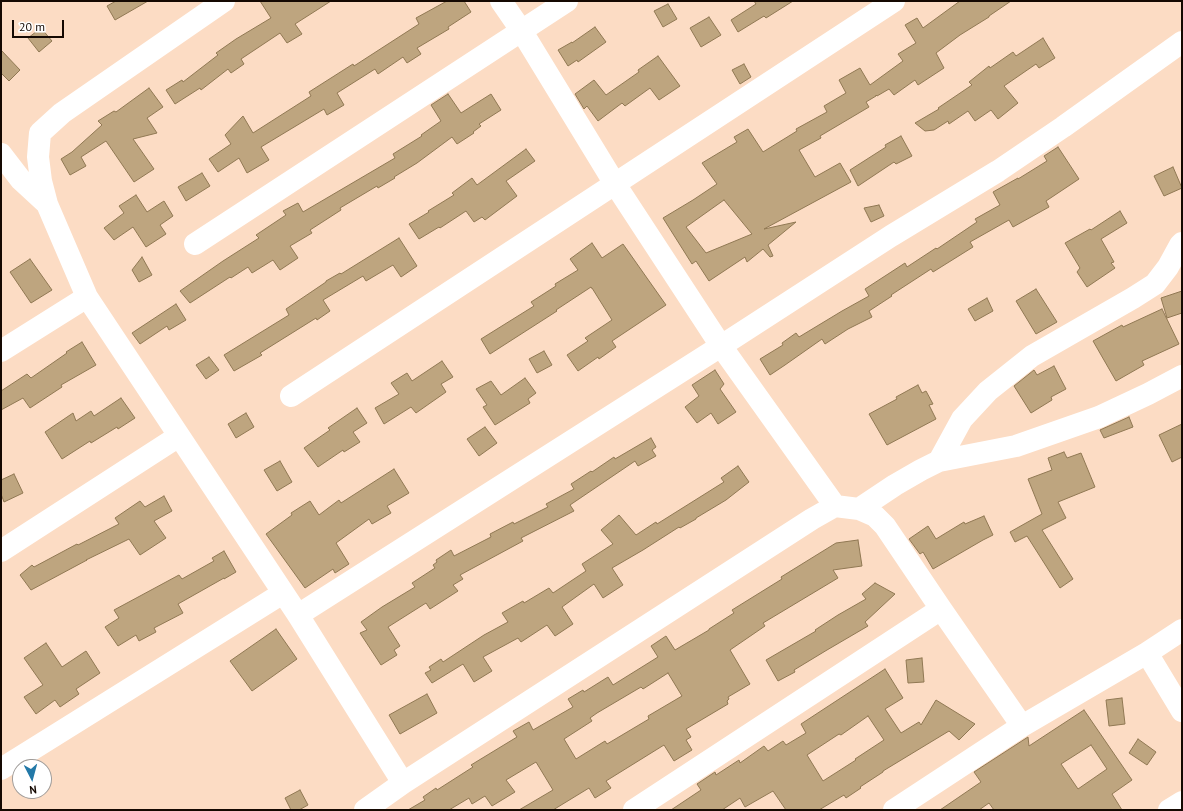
<!DOCTYPE html>
<style>
body{margin:0}
#map{position:relative;width:1183px;height:811px;overflow:hidden;background:#fcdcc4;font-family:"PT Sans",sans-serif}
canvas{display:block}
.frame{position:absolute;inset:0;border:2px solid #150902;pointer-events:none}
.north{position:absolute;left:12px;top:759px;width:40px;height:40px;box-sizing:border-box;background:#fff;border:1px solid #a19d9a;border-radius:50%;rotate:174deg;font-size:11px;font-weight:700;line-height:16px;text-align:center;color:#150902}
.north::after{content:'';display:block;margin:auto;width:14px;height:18px;background:#2379a8;clip-path:polygon(50% 0,100% 100%,50% 72%,0 100%)}
.scale{position:absolute;left:12px;top:20px;width:52px;height:18px;box-sizing:border-box;border:2px solid #150902;border-top:0;padding-left:5px;font-size:12px;line-height:14px;white-space:nowrap;color:#150902;-webkit-text-stroke:3px #fff;paint-order:stroke}
</style>
<div id="map">
<canvas width="1183" height="811"></canvas>
<div class="frame"></div>
<div class="north">N</div>
<div class="scale">20 m</div>
</div>
<script>
const ctx = document.querySelector('canvas').getContext('2d');
ctx.lineJoin = 'round';
function fillPath(path, color) { ctx.fillStyle = color; ctx.fill(path, 'evenodd'); }
const shape = rows => new Path2D(rows.map(r => 'M' + r).join(''));
function strokePath(path, color, width, dash) { ctx.strokeStyle = color; ctx.lineWidth = width; ctx.lineCap = dash ? 'butt' : 'round'; ctx.setLineDash(dash || []); ctx.stroke(path); }
const building = shape([
 [116,1,148,1,115,20,107,6,116,1],
 [260,1,331,1,295,24,302,34,287,43,280,33,241,59,244,64,231,73,228,69,201,90,200,88,175,104,166,90,182,80,183,82,218,55,216,53,236,39,271,18,260,1],
 [447,1,464,1,471,12,448,27,449,29,417,48,421,54,407,63,403,57,378,74,375,69,337,93,344,105,327,115,324,109,261,147,269,160,247,173,239,158,218,172,209,159,231,144,225,135,243,116,253,133,311,96,309,92,353,64,354,66,419,24,416,18,447,1],
 [754,1,793,1,766,18,764,16,738,32,731,20,756,4,754,1],
 [960,1,1011,1,989,16,989,17,960,35,936,53,944,68,918,85,915,80,894,95,889,89,877,96,876,95,876,96,866,102,869,107,820,136,821,138,799,150,815,177,840,163,851,182,764,229,796,222,768,245,773,256,770,257,763,249,747,262,745,257,709,281,696,261,692,264,663,218,693,200,717,184,702,163,737,142,734,137,748,129,763,152,797,131,796,129,827,112,824,106,846,93,839,80,860,68,870,85,903,61,898,54,916,43,905,25,917,18,923,28,960,1],
 [724,200,752,234,706,253,686,227,724,200],
 [668,4,677,19,663,27,654,11,668,4],
 [709,17,721,35,701,47,690,28,709,17],
 [595,27,606,42,578,62,577,60,568,66,558,50,572,42,572,43,595,27],
 [41,28,52,41,39,52,28,38,41,28],
 [1043,38,1055,58,1039,68,1036,64,1004,86,1018,103,998,119,991,110,975,121,968,111,949,124,948,121,934,130,925,131,915,123,939,109,938,108,972,85,969,82,989,66,990,68,1013,52,1016,56,1043,38],
 [1,50,20,70,9,81,1,73,1,50],
 [658,56,680,86,659,100,650,88,625,106,622,103,598,121,587,106,584,109,575,94,594,80,606,95,639,72,638,70,658,56],
 [744,64,751,77,740,84,732,70,744,64],
 [149,88,163,107,147,118,157,133,133,139,154,169,134,182,106,141,81,157,86,166,70,175,61,159,72,152,102,125,98,121,114,111,116,112,149,88],
 [448,94,461,113,491,94,501,110,479,124,481,126,473,132,474,133,457,144,452,137,417,163,394,177,395,178,378,188,377,186,340,208,341,210,310,230,312,233,290,246,298,258,280,270,273,260,252,273,248,267,231,278,230,277,190,303,180,291,223,261,259,238,256,235,286,215,283,211,298,203,303,212,395,158,393,154,422,136,421,135,441,121,431,105,448,94],
 [901,136,912,156,896,164,894,162,858,186,850,170,886,147,885,145,901,136],
 [1058,147,1079,179,1046,201,1049,207,1013,227,1009,220,970,242,973,247,933,272,931,269,891,295,892,296,869,311,872,317,848,329,825,344,822,339,785,365,770,375,760,359,783,345,782,343,796,333,799,337,842,311,869,296,865,289,905,263,907,267,936,248,937,249,977,222,975,219,1000,205,993,192,1018,178,1018,179,1047,161,1044,156,1058,147],
 [526,149,535,161,506,181,517,196,485,220,482,217,474,222,466,211,440,228,439,227,419,239,409,224,429,212,428,211,454,195,452,193,472,178,477,185,526,149],
 [1173,167,1182,188,1164,196,1154,176,1173,167],
 [202,173,210,186,186,201,178,187,202,173],
 [136,195,147,212,164,201,173,216,160,225,166,234,146,247,133,227,114,240,104,228,124,213,119,206,136,195],
 [879,205,884,216,871,222,864,208,879,205],
 [1120,211,1127,223,1101,239,1114,262,1111,263,1115,268,1087,287,1077,272,1080,268,1065,243,1090,229,1091,230,1120,211],
 [399,238,417,266,401,277,393,265,366,281,363,276,323,300,330,311,317,320,316,318,260,353,262,355,234,371,224,355,289,315,286,309,326,282,326,281,340,273,341,274,399,238],
 [592,243,602,258,623,244,666,305,612,341,616,347,599,359,598,357,578,371,567,355,588,341,585,338,612,320,592,288,591,288,591,287,556,310,557,311,490,354,481,339,534,306,531,302,556,286,555,284,578,270,570,259,592,243],
 [142,257,152,275,139,282,132,270,142,257],
 [30,259,52,290,31,303,10,272,30,259],
 [1036,289,1057,322,1036,334,1016,301,1036,289],
 [1182,291,1182,313,1167,318,1161,298,1182,291],
 [987,298,993,311,975,321,968,309,987,298],
 [176,304,186,320,169,330,167,326,140,344,132,333,176,304],
 [1162,309,1179,344,1142,361,1144,365,1116,381,1093,341,1122,325,1123,327,1162,309],
 [82,342,96,365,61,385,62,387,30,408,23,398,1,410,1,391,27,374,31,378,67,353,66,352,82,342],
 [544,351,552,365,537,373,529,359,544,351],
 [209,357,219,370,206,379,196,365,209,357],
 [442,361,453,377,441,384,446,392,416,413,411,407,384,424,375,408,399,394,391,383,407,373,412,381,442,361],
 [1054,366,1066,389,1051,397,1052,400,1031,413,1014,386,1034,370,1037,375,1054,366],
 [715,370,724,384,720,389,736,412,718,424,711,413,697,423,685,407,699,396,692,385,715,370],
 [525,378,536,393,528,399,530,403,495,425,483,407,487,405,476,389,491,381,501,395,525,378],
 [918,385,922,393,926,391,933,404,929,405,936,419,887,445,869,414,897,399,896,397,918,385],
 [121,398,135,418,118,429,117,427,91,443,90,441,62,459,45,432,73,413,76,421,91,411,94,416,121,398],
 [357,408,367,423,353,432,360,442,344,452,343,450,318,467,304,448,330,430,328,428,357,408],
 [246,413,254,427,236,438,228,424,246,413],
 [1129,417,1133,427,1104,438,1100,430,1129,417],
 [1182,424,1182,457,1172,462,1159,435,1182,424],
 [485,427,497,443,479,456,467,439,485,427],
 [651,438,656,447,652,450,656,456,638,466,635,461,570,505,574,511,521,538,523,541,460,575,463,579,453,585,458,591,430,609,426,603,388,627,400,646,394,650,397,655,381,665,360,633,367,630,361,622,382,607,415,587,412,583,435,568,433,565,437,562,436,560,451,550,454,556,491,537,490,534,513,522,514,524,548,507,546,504,574,489,571,484,591,471,592,472,614,457,615,459,651,438],
 [1064,452,1067,458,1081,453,1095,487,1058,502,1066,518,1042,530,1073,579,1060,588,1027,536,1015,542,1010,532,1042,514,1028,479,1052,470,1048,458,1064,452],
 [280,461,292,482,277,491,264,470,280,461],
 [738,466,749,482,726,500,696,518,696,519,680,528,679,527,643,550,612,568,623,585,603,598,594,584,562,607,573,624,555,636,547,625,521,642,518,638,483,657,492,671,474,682,463,664,432,683,425,673,431,670,429,667,441,659,443,662,484,635,508,622,502,613,523,601,524,603,549,588,553,593,586,571,582,564,613,544,601,530,619,515,636,535,656,522,657,524,724,482,721,478,738,466],
 [394,469,409,493,387,506,391,513,372,524,369,519,336,543,349,564,335,573,333,569,305,588,266,534,292,515,291,513,310,501,319,515,339,500,341,503,394,469],
 [14,474,23,493,4,502,1,494,1,480,14,474],
 [164,496,172,511,154,521,166,538,140,555,129,539,86,560,87,560,31,590,20,575,32,565,34,567,77,544,78,545,119,524,115,518,140,501,145,507,164,496],
 [984,516,993,535,983,540,933,569,923,552,920,554,909,539,928,526,936,539,964,522,965,524,984,516],
 [858,540,862,566,833,570,838,578,763,623,765,626,730,650,750,684,728,697,729,699,727,701,728,704,686,729,691,737,686,740,692,750,674,761,664,745,606,781,611,788,595,798,589,788,553,810,519,810,553,790,536,762,506,780,515,792,492,806,485,796,472,804,469,798,449,810,408,810,425,800,423,797,436,788,437,790,473,767,471,765,517,737,513,731,529,722,533,730,573,707,568,699,583,690,584,692,608,677,613,685,658,657,651,646,666,636,675,650,709,630,709,629,734,613,732,610,782,579,781,577,836,543,858,540],
 [668,673,682,696,648,716,649,719,607,744,605,741,576,759,564,739,592,721,590,718,597,713,641,687,643,689,668,673],
 [224,551,236,572,224,579,224,578,178,604,183,613,154,628,156,632,139,641,136,635,118,646,105,627,119,618,114,610,179,575,182,579,214,561,212,558,224,551],
 [875,583,895,594,865,622,868,626,827,650,794,670,795,672,778,681,766,660,816,631,815,630,838,615,866,599,862,594,875,583],
 [276,629,297,659,252,691,230,661,276,629],
 [46,643,62,667,86,651,100,673,76,689,79,694,60,707,55,700,36,714,24,697,43,685,24,658,46,643],
 [922,658,924,682,908,683,906,660,922,658],
 [885,669,903,698,885,709,901,733,919,722,921,725,936,700,975,724,959,740,949,731,883,771,883,772,860,787,861,788,846,798,844,795,819,810,786,810,773,791,745,807,740,798,722,810,671,810,701,790,697,784,715,772,716,775,739,760,740,763,764,746,768,751,783,741,786,745,806,733,801,724,885,669],
 [868,716,884,740,855,759,856,760,823,781,807,755,839,734,841,735,868,716],
 [427,694,437,713,400,734,389,715,427,694],
 [1122,698,1125,724,1109,726,1106,700,1122,698],
 [1084,710,1132,780,1112,794,1122,810,994,810,989,803,979,810,940,810,981,782,974,772,1028,737,1029,746,1084,710],
 [1091,745,1107,769,1078,789,1061,764,1091,745],
 [1138,739,1156,752,1147,765,1129,753,1138,739],
 [300,790,308,805,299,810,291,810,285,798,300,790]
]);
fillPath(building, '#bea57f');
strokePath(building, '#907853', 1);
strokePath(shape([
 [224,1,62,113,40,133,38,157,41,181,47,204,87,297,298,615,403,783],
 [501,1,521,30,615,184,721,346,835,506],
 [1,154,21,180,47,204],
 [195,244,567,1],
 [1,351,87,297],
 [291,396,894,1],
 [939,461,962,419,988,391,1032,356,1133,298,1155,284,1168,267,1180,245,1182,243],
 [859,509,895,485,921,470,939,461,1016,446,1099,417,1148,394,1182,376],
 [1,551,179,436],
 [298,615,721,346,891,236,998,171,1063,127,1182,42],
 [1147,653,1182,711],
 [1,769,283,593],
 [365,810,403,783,812,519,835,506,859,509,875,516,885,526,941,609,1022,726],
 [634,810,941,609],
 [894,810,1022,726,1147,653,1182,630],
 [1169,810,1182,802]
]), '#fff', 22);
</script>
